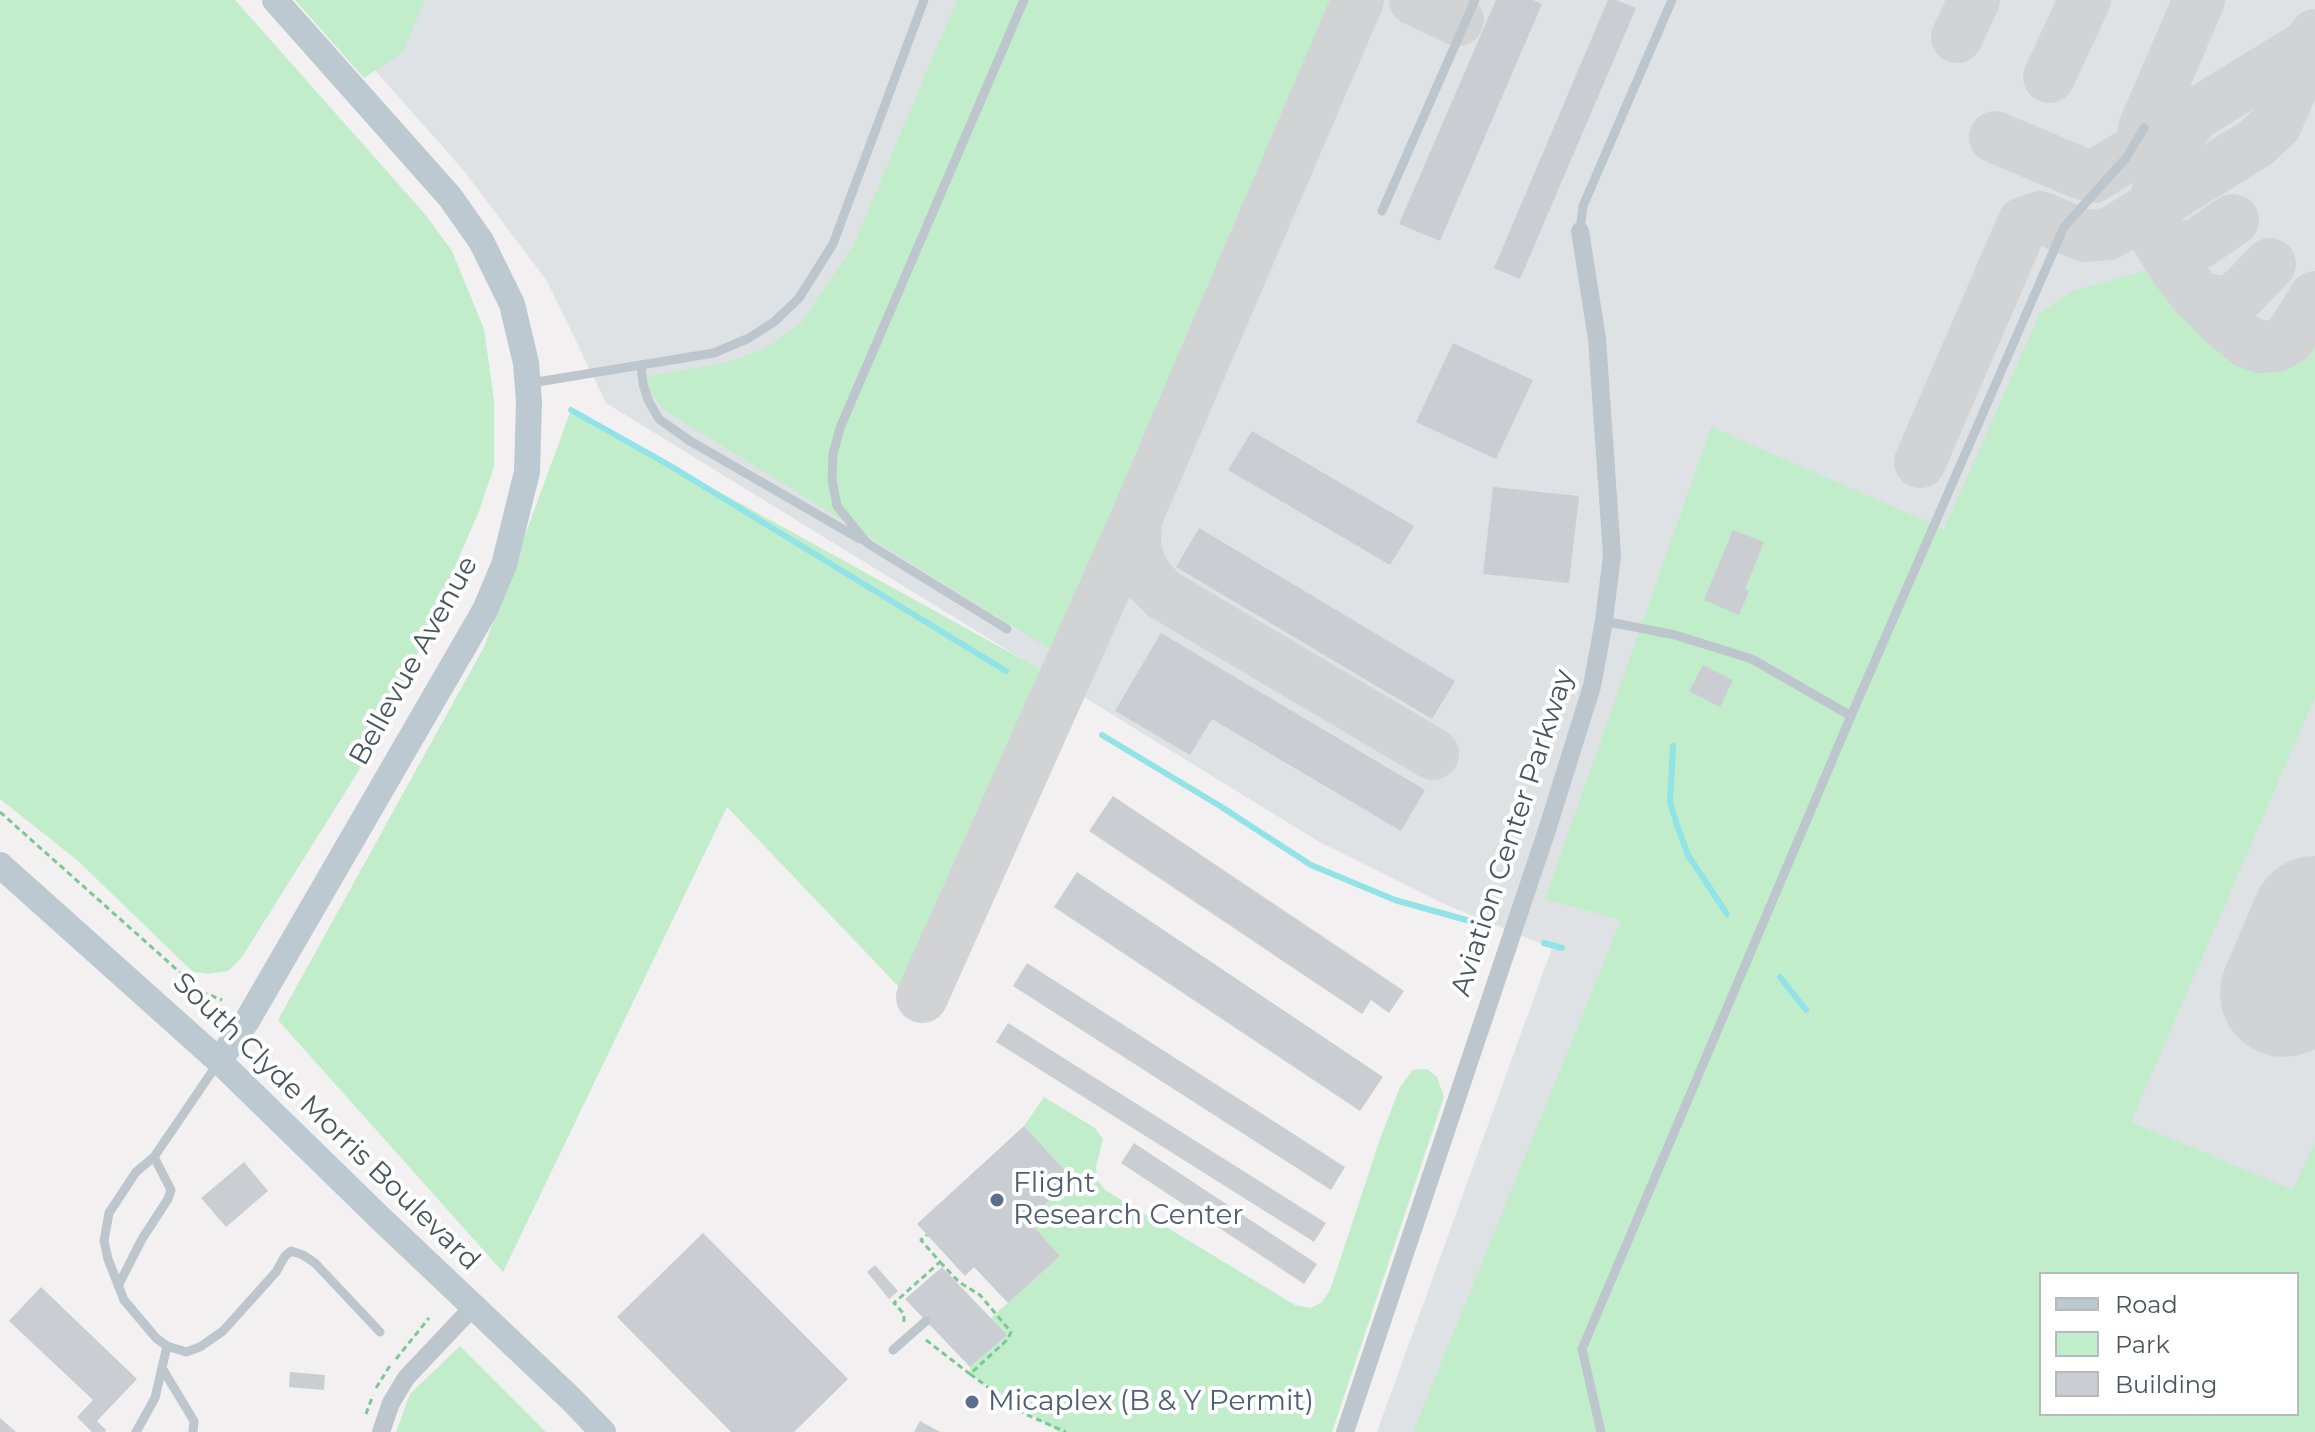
<!DOCTYPE html>
<style>
body{margin:0}
#map{position:relative;width:2315px;height:1432px;overflow:hidden;background:#f2f0f0;font-family:Montserrat,sans-serif}
canvas{display:block}
.legend{position:absolute;left:2039px;top:1272px;width:260px;height:144px;box-sizing:border-box;background:#fff;border:2px solid #b6bbbe;margin:0;padding:10px 14px;list-style:none;font-size:24px;color:#49565c}
.legend li{display:flex;align-items:center;gap:16px;height:40px}
.legend b{width:40px;border:2px solid #b6bbbe}
</style>
<div id="map">
<canvas width="2315" height="1432"></canvas>
<ul class="legend">
<li><b style="height:10px;background:#bdc9d0"></b>Road</li>
<li><b style="height:22px;background:#c1edcb"></b>Park</li>
<li><b style="height:22px;background:#caced2"></b>Building</li>
</ul>
</div>
<script>
const ctx = document.querySelector('canvas').getContext('2d');
ctx.lineJoin = 'round';
function fillPath(path, color) { ctx.fillStyle = color; ctx.fill(path, 'evenodd'); }
const shape = rows => new Path2D(rows.map(r => 'M' + r).join(''));
function strokePath(path, color, width, dash) { ctx.strokeStyle = color; ctx.lineWidth = width; ctx.lineCap = dash ? 'butt' : 'round'; ctx.setLineDash(dash || []); ctx.stroke(path); }
function drawText(font, color, halo, rows, align = 'center') {
  ctx.font = font + ' Montserrat,sans-serif'; ctx.lineWidth = 8; ctx.setLineDash([]); ctx.textBaseline = 'middle'; ctx.strokeStyle = halo; ctx.fillStyle = color; for (const [text, x, y, turn = 0] of rows) {
    ctx.save(); ctx.translate(x, y); ctx.rotate((+turn || 0) * Math.PI / 180); ctx.textAlign = isNaN(turn) ? turn : align; if (halo) ctx.strokeText(text, 0, 0); ctx.fillText(text, 0, 0); ctx.restore();
  }
}
fillPath(shape([
 [313,0,2315,0,2315,1432,1377,1432,1552,948,1451,907,1321,843,606,403,547,281,464,171],
 [2041,1274,2297,1274,2297,1414,2041,1414]
]), '#dfe2e4');
fillPath(shape([
 [0,0,235,0,424,213,452,251,484,329,494,400,494,467,479,511,407,678,358,772,242,957,228,971,208,974,193,972,77,860,0,799],
 [295,0,425,0,403,52,364,78],
 [957,0,1333,0,1056,653,663,409,652,395,646,377,728,362,766,348,801,323,853,246],
 [2152,269,2196,320,2218,341,2253,362,2268,365,2293,359,2305,349,2315,333,2315,697,2131,1122,2293,1190,2315,1141,2315,1432,1413,1432,1621,920,1545,899,1711,427,1944,529,2040,313,2072,291],
 [2041,1274,2297,1274,2297,1414,2041,1414],
 [571,410,1049,674,899,987,727,807,503,1272,278,1020,484,647],
 [1427,1069,1437,1077,1444,1097,1332,1432,1059,1432,970,1374,970,1367,1006,1335,991,1318,1060,1256,1028,1220,1073,1179,1024,1126,1044,1097,1095,1128,1103,1139,1096,1167,1097,1179,1105,1190,1295,1305,1311,1308,1322,1302,1330,1290,1380,1139,1400,1087,1413,1070],
 [460,1346,546,1432,396,1432,410,1394]
]), '#c1edcb');
strokePath(shape([
 [571,410,669,465,1006,671],
 [1102,735,1220,806,1311,865,1395,900,1477,923],
 [1673,746,1670,802,1676,822,1688,855,1727,914],
 [1544,943,1562,948],
 [1780,977,1806,1010]
]), '#91e3e7', 6);
strokePath(shape([
 [1415,0,1458,20],
 [1957,37,1974,0],
 [2049,77,2085,0],
 [2194,116,2179,133,2150,214,2152,231,2176,269,2192,290,2224,323,2247,342,2262,347,2276,346,2289,339,2315,297],
 [2144,128,2199,0],
 [1995,137,2080,173,2093,177,2302,49,2313,39],
 [2142,221,2160,240,2182,247,2198,244,2233,220],
 [2196,295,2216,302,2231,300,2243,292,2270,264],
 [1920,462,2023,223,2040,217,2085,236,2109,234,2256,143,2276,124,2315,35],
 [1136,519,1135,546,1140,565,1150,581,1164,595,1433,754],
 [922,997,1136,519,1358,0]
]), '#d2d3d5', 52);
strokePath(shape([
 [2284,993,2315,920]
]), '#d2d3d5', 128);
fillPath(shape([
 [1496,0,1533,0,1542,4,1440,241,1399,224],
 [1608,0,1616,0,1636,8,1520,279,1494,268],
 [1453,343,1533,380,1496,459,1416,422],
 [1252,431,1414,526,1390,565,1228,470],
 [1493,487,1579,496,1569,583,1483,574],
 [1199,528,1455,681,1432,719,1176,567],
 [1733,530,1764,542,1745,589,1749,591,1739,615,1704,600],
 [1161,633,1425,790,1401,831,1212,719,1190,755,1115,711],
 [1703,665,1733,680,1720,707,1689,691],
 [1113,796,1404,991,1389,1013,1371,1000,1362,1014,1089,831],
 [1077,872,1383,1077,1360,1111,1054,907],
 [1027,963,1345,1167,1331,1190,1013,986],
 [1008,1023,1326,1223,1314,1242,996,1042],
 [1024,1126,1073,1179,1028,1220,1060,1256,1008,1303,974,1267,965,1276,917,1224],
 [1134,1143,1317,1264,1304,1284,1121,1163],
 [244,1162,268,1191,226,1227,201,1198],
 [703,1233,848,1379,794,1432,731,1432,617,1317],
 [875,1265,898,1291,889,1299,867,1272],
 [942,1267,1007,1335,970,1367,905,1299],
 [41,1287,137,1379,97,1421,106,1430,105,1432,92,1432,77,1417,93,1400,9,1321],
 [290,1372,325,1375,324,1390,289,1387],
 [0,1418,16,1432,0,1432],
 [920,1421,940,1432,914,1432]
]), '#caced2');
strokePath(shape([
 [0,812,202,992,222,1000],
 [940,1262,959,1282,980,1295,1011,1332,1008,1339,970,1374,1023,1413,1066,1432],
 [904,1322,904,1314,894,1303,940,1262,921,1240,927,1235],
 [926,1340,970,1374],
 [396,1359,429,1318],
 [376,1388,391,1364],
 [366,1414,373,1395]
]), '#7bc895', 3, [6, 4]);
strokePath(shape([
 [1382,211,1475,0],
 [1580,231,1583,206,1672,0],
 [641,365,643,384,649,402,659,419,690,441,860,539],
 [531,383,714,353,749,338,774,322,799,298,833,244,924,0],
 [1604,621,1675,635,1752,659,1851,716],
 [1007,629,867,543,837,506,832,480,833,454,840,428,1024,0],
 [218,1063,154,1157,136,1172,109,1213,104,1241,108,1259,124,1300,156,1338,167,1346,186,1352,200,1347,223,1331,276,1272,285,1256,291,1251,303,1255,315,1263,380,1332],
 [118,1286,142,1239,168,1199,171,1190,154,1157],
 [893,1350,926,1321],
 [162,1368,194,1421,193,1432],
 [136,1432,155,1398,167,1346],
 [1601,1432,1582,1349,1851,716,2064,227,2126,158,2144,128]
]), '#bcc6cc', 9);
strokePath(shape([
 [381,1432,391,1403,406,1378,474,1306],
 [1345,1432,1547,830,1592,686,1604,621,1612,555,1597,339,1580,231]
]), '#bcc6cc', 18);
strokePath(shape([
 [0,865,219,1061,380,1218,570,1398,603,1432],
 [219,1061,248,1019,485,610,504,565,527,472,529,402,526,363,512,304,481,241,450,197,275,0]
]), '#bdc9d0', 26);
for (const [x, y, r, color] of [
 [997,1200,8,"#5c6f8a"],
 [972,1402,8,"#5c6f8a"]
]) { const dot = new Path2D(); dot.arc(x, y, r, 0, 2 * Math.PI); ctx.fillStyle = color; ctx.fill(dot); strokePath(dot, '#fff', 3); }
drawText('28px', '#49565c', '#fff', [
 ["Bellevue Avenue",414,661,-61],
 ["Aviation Center Parkway",1513,833,-72],
 ["South Clyde Morris Boulevard",326,1122,44]
]);
drawText('28px', '#4e5e75', '#fff', [
 ["Flight",1013,1184],
 ["Research Center",1013,1216],
 ["Micaplex (B & Y Permit)",988,1402]
], 'left');
</script>
